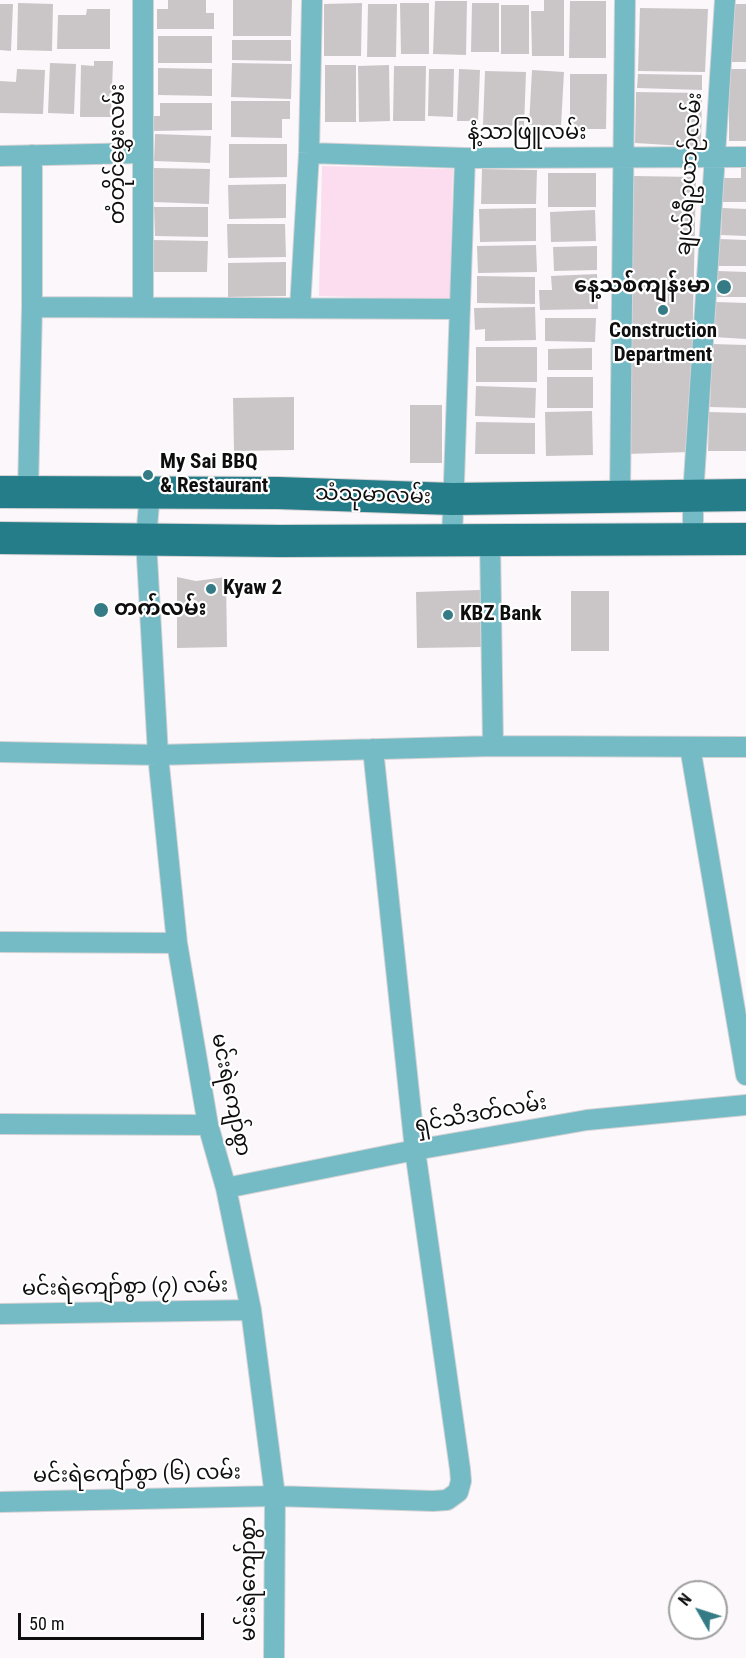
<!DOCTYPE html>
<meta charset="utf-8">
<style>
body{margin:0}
#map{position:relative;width:746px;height:1658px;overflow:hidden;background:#fbf7fa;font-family:"Roboto Condensed",sans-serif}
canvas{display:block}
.north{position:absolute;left:668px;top:1580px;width:60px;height:60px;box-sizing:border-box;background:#fff;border:2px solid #9f9f9f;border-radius:50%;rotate:309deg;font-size:16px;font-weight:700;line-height:24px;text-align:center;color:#0f0e0f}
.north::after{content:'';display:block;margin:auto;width:21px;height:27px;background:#347b86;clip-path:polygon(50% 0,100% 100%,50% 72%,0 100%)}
.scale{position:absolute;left:18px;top:1613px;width:186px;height:27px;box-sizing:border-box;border:3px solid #0f0e0f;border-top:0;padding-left:8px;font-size:18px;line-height:21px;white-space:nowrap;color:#0f0e0f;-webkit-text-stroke:4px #fff;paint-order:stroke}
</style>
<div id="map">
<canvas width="746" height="1658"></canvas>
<div class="north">N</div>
<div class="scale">50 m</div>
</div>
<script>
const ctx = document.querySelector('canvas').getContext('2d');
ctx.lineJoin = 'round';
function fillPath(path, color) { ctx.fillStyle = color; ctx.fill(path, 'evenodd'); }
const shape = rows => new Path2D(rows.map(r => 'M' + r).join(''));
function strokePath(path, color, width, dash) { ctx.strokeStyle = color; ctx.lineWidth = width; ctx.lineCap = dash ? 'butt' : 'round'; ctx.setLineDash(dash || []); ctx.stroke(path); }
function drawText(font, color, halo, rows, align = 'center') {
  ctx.font = font + ' "Roboto Condensed","Noto Sans Myanmar",sans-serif'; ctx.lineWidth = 4.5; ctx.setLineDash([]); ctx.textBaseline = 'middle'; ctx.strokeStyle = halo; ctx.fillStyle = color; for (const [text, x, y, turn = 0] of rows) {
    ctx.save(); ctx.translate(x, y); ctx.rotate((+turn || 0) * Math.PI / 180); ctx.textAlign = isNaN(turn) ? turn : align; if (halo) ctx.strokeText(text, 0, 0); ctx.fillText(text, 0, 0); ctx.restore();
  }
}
fillPath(shape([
 [322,166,453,169,450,300,319,296]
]), '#fcdcef');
fillPath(shape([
 [168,0,206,0,206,13,214,13,214,29,157,29,157,9,168,9],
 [233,0,292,0,291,36,233,36],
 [544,0,564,0,564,56,532,56,531,11,544,11],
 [435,1,467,1,466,55,433,54],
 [570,1,606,1,606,58,569,58],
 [18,3,53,4,52,51,17,50],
 [362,3,361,56,324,56,324,4],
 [400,3,429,3,429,54,401,54],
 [472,3,499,3,499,52,471,52],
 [0,4,13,4,11,51,0,50],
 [368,4,397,4,396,57,367,57],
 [732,4,746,4,746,62,729,62],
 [501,5,529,5,529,54,501,54],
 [640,8,708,9,705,72,638,71],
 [87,9,110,9,110,49,57,49,58,15,86,15],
 [158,36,212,36,212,63,158,63],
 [232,40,291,40,291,61,232,60],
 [94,61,113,61,111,117,80,117,81,65,94,66],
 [50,63,76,64,74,114,48,113],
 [232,63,292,64,291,99,231,97],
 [325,65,356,65,356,122,325,122],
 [389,65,390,121,359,122,358,66],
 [394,66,426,66,425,121,393,121],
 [158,68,212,69,212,96,158,95],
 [17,69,45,70,43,114,0,113,0,81,16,82],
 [429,69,454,69,453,117,428,116],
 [459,69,480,70,478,121,457,121],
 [729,69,746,69,746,141,729,141],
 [532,70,564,72,561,126,529,125],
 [485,71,526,72,524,126,483,125],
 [570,74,607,74,606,129,570,129],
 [638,74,702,75,702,90,637,88],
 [636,92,702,93,701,147,635,143],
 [231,101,290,101,290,119,282,119,282,138,231,137],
 [160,103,212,103,212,130,151,131,151,116,160,116],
 [155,134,211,136,210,163,154,161],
 [229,144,287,144,287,177,229,178],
 [741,164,746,164,746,202,722,202,722,178,741,178],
 [154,168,210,169,209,204,153,202],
 [482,169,537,170,536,204,481,204],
 [548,173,596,173,596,207,548,207],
 [634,176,696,177,690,452,627,454],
 [286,184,286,218,229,219,228,185],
 [154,207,208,207,208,237,155,236],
 [536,208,536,241,480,242,479,209],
 [722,208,746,209,746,236,721,235],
 [595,210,596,241,551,242,550,212],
 [227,224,285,224,286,257,228,258],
 [719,239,746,240,746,266,718,266],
 [153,240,208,241,207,272,153,272],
 [536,245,537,272,478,273,477,246],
 [597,246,597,270,554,271,553,247],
 [286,262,286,296,228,297,228,263],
 [718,271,746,272,746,297,717,297],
 [597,274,598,309,540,310,539,290,552,290,551,276],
 [477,276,535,277,535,304,477,303],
 [716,302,746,303,746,339,714,337],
 [535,307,536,340,485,341,485,329,475,330,474,308],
 [545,318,596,318,595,342,545,341],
 [712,344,746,345,746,408,710,407],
 [476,347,537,347,537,382,476,382],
 [592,348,592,370,548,370,548,349],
 [547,377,593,377,593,408,547,408],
 [476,386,536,388,535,418,475,416],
 [294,397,294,450,234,451,233,398],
 [410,405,442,405,442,463,410,463],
 [592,411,593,455,546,456,545,412],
 [709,412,746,413,746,451,708,451],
 [476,422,535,423,535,454,475,454],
 [177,577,196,581,226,577,227,647,177,648],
 [480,590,481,647,417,648,416,592],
 [571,591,609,591,609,651,571,651]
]), '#cac6c8');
const minor = shape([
 [143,0,143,307],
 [309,153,465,158,746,157],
 [0,156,143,153],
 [32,307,460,309],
 [300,308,309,153,312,0],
 [28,492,32,307,32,155],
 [150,492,146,539,158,755,177,943,208,1125,226,1188,251,1310,275,1496,274,1658],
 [620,497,625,0],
 [490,539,493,746],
 [452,540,465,158],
 [693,540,693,496,725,0],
 [690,747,746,1075],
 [0,752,158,755,493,746,746,747],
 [0,942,177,943],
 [0,1124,208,1125],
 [226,1188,415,1150,587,1120,746,1105],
 [0,1314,251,1310],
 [0,1502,275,1496,433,1501,447,1500,458,1492,461,1481,460,1469,415,1150,373,749]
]);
const primary = shape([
 [0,492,278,493,452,499,746,495],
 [0,538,280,541,746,539]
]);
strokePath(minor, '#d5d2d4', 22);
strokePath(primary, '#d5d2d4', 34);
strokePath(minor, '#74bbc6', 20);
strokePath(primary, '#247d89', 32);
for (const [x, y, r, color] of [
 [724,287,8,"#347b86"],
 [663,310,6,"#347b86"],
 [148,475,6,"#347b86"],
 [211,589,6,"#347b86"],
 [101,610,8,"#347b86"],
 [448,615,6,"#347b86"]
]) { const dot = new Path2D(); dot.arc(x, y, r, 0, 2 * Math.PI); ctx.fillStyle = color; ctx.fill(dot); strokePath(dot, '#fff', 2); }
drawText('21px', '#0f0e0f', '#fff', [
 ["နံ့သာဖြူလမ်း",527,134],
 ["တံတိုင်မွှေးလမ်း",119,154,-90],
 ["ချယ်ရီဥယာဉ်လမ်း",690,174,-86],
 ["သံသုမာလမ်း",373,496,2],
 ["မင်းရဲကျော်စွာ",230,1095,78],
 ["ရှင်သိဒတ်လမ်း",481,1115,-10],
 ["မင်းရဲကျော်စွာ (၇) လမ်း",125,1288,-1],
 ["မင်းရဲကျော်စွာ (၆) လမ်း",137,1475,-1],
 ["မင်းရဲကျော်စွာ",250,1579,-90]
]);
drawText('bold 21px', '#0f0e0f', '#fff', [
 ["နေ့သစ်ကျန်းမာ",710,287,"right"],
 ["Construction",663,332,"center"],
 ["Department",663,356,"center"],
 ["My Sai BBQ",160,463],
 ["& Restaurant",160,487],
 ["Kyaw 2",223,589],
 ["တက်လမ်း",114,610],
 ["KBZ Bank",460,615]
], 'left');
</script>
